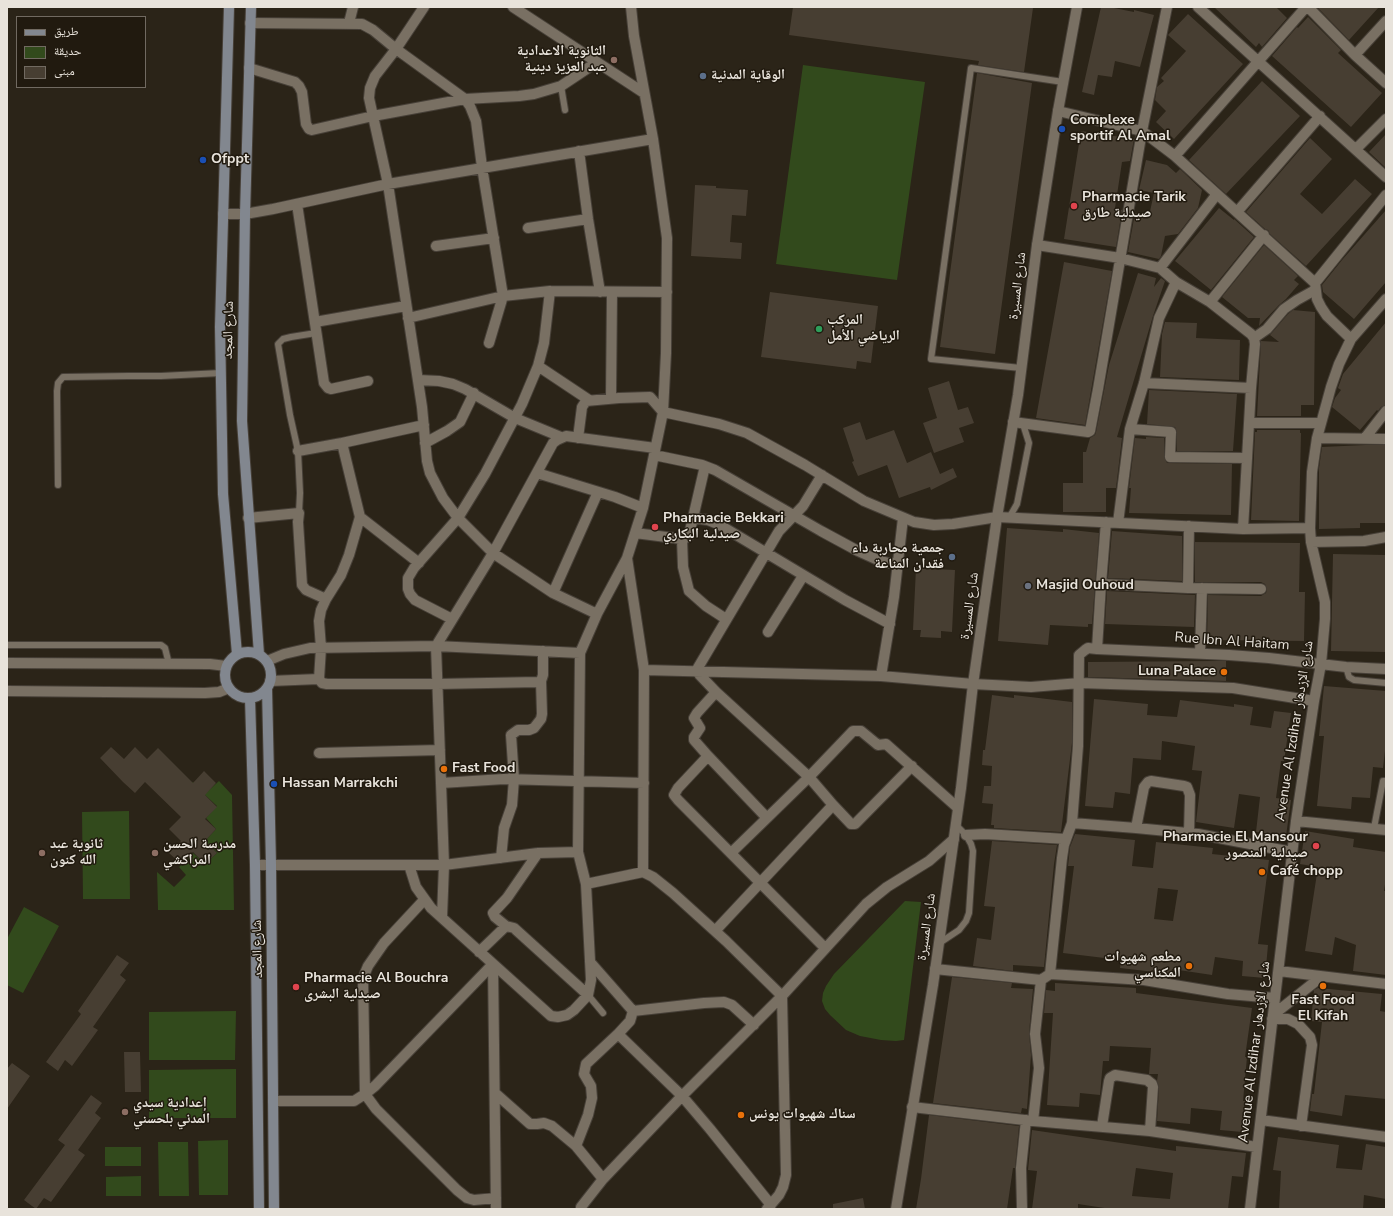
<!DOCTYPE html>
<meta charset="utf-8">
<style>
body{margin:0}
#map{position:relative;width:1393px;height:1216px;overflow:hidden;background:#2b2418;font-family:"Nunito Sans","Noto Naskh Arabic",sans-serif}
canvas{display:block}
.frame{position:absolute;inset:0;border:8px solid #e8e3db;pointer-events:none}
.legend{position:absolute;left:16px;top:16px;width:130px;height:72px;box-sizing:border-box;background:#211a0f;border:1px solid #716a61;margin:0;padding:5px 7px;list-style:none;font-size:12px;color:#e8e3db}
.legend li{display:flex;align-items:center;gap:8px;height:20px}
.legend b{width:20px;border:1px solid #716a61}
</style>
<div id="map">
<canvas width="1393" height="1216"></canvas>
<div class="frame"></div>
<ul class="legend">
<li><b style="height:5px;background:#82878f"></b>طريق</li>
<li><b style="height:11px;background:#324a1c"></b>حديقة</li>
<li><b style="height:11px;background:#473e32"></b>مبنى</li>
</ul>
</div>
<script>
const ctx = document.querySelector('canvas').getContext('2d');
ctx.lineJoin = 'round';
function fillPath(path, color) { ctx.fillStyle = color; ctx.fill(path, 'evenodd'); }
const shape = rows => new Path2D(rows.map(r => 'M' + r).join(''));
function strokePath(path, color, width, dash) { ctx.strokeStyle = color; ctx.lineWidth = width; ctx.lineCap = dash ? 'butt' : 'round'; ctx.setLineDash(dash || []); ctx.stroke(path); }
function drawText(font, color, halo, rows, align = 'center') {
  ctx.font = font + ' "Nunito Sans","Noto Naskh Arabic",sans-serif'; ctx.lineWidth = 3; ctx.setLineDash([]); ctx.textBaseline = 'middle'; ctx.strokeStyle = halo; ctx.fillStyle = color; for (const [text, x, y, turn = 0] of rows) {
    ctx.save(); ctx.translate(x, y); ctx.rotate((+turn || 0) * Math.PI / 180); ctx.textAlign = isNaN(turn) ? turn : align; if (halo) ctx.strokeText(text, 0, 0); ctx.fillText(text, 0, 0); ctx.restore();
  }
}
fillPath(shape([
 [803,65,925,82,897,280,776,264],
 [219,781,232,795,234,910,158,910,157,872,174,887,186,875,179,867,193,853,205,864,217,853,205,841,216,829,206,818,217,806,205,795,181,794,193,782,205,794],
 [129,811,130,899,83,899,82,812],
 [905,901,921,902,904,1040,896,1041,881,1040,860,1036,846,1030,830,1015,825,1009,822,1001,823,993,826,986,834,974],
 [24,907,59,926,23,993,7,985,7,939],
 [236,1011,235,1060,149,1060,149,1012],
 [236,1069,236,1118,149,1118,149,1070],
 [228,1140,228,1195,199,1195,198,1141],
 [158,1142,188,1142,189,1196,159,1196],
 [105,1147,141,1147,141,1166,105,1166],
 [141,1176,141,1196,106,1196,106,1177]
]), '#324a1c');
fillPath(shape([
 [793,7,1026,7,1033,8,1024,72,978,65,979,61,789,35],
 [1101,7,1109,7,1134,12,1134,10,1154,15,1140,67,1115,61,1112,77,1098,75,1094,95,1082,92],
 [1214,7,1276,7,1287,18,1262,47,1259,43,1256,47],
 [1317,7,1379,7,1349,40],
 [1188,14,1243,64,1174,139,1156,122,1166,111,1155,100,1157,87,1164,81,1161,78,1186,51,1168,35],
 [1308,17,1341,50,1338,53,1382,93,1351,127,1272,56,1297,27,1298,28],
 [977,73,1032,83,995,354,940,347],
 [1262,81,1300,116,1226,194,1189,160],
 [1081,131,1134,139,1130,161,1122,162,1115,208,1122,210,1116,247,1064,239],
 [1386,134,1386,168,1369,152],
 [1310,138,1332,159,1300,194,1322,214,1355,179,1372,194,1306,266,1270,234,1268,230,1265,229,1246,212],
 [1146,160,1167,165,1176,173,1180,169,1202,190,1198,208,1178,234,1165,236,1161,256,1159,259,1128,252,1135,213,1149,216,1154,193,1139,190],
 [695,185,716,186,716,188,748,190,746,216,732,215,730,242,742,243,741,259,691,256],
 [1219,208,1234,220,1234,219,1254,237,1211,290,1175,261],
 [1386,210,1386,282,1354,319,1323,292,1322,285,1342,260],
 [1264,245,1298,276,1294,280,1299,284,1286,299,1279,305,1259,326,1260,318,1248,318,1222,297],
 [1064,262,1112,271,1085,425,1036,418],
 [1138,273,1156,278,1154,287,1161,278,1165,281,1153,316,1117,437,1122,438,1116,488,1106,488,1106,512,1063,512,1063,483,1083,483,1083,452,1086,452,1090,438,1095,435,1096,432,1109,365],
 [770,292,878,306,871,363,857,361,856,369,761,357],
 [1293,310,1315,312,1314,405,1301,405,1301,416,1257,416,1261,341,1279,342,1270,335,1288,314],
 [1165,322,1197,323,1196,338,1240,340,1239,380,1160,377,1162,334],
 [1386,322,1386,405,1381,407,1378,411,1377,410,1360,430,1332,407,1335,398,1341,390,1338,388,1343,374],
 [949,381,958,410,968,407,974,423,959,428,964,442,934,453,923,423,937,418,928,388],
 [1149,390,1237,394,1233,451,1177,451,1177,432,1175,427,1147,424],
 [860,422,866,440,894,430,907,463,931,452,940,474,953,468,957,477,931,490,930,487,899,498,887,465,858,476,852,462,854,461,843,428],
 [1257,430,1300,430,1300,433,1301,433,1299,521,1251,520,1255,432,1257,432],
 [1146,437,1164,438,1164,457,1167,463,1232,464,1231,515,1129,513,1131,488,1129,488,1135,438,1146,439],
 [1365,445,1386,445,1386,523,1360,523,1360,528,1319,529,1319,468,1322,447],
 [1007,528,1063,532,1063,529,1099,533,1092,624,1088,624,1088,627,1050,625,1048,645,998,641],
 [1112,531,1182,536,1182,581,1108,578],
 [1195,542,1300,543,1299,592,1305,592,1304,641,1207,640,1208,595,1261,596,1266,593,1267,589,1265,584,1261,582,1195,582],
 [1333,554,1386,555,1386,652,1331,651],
 [916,568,955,570,952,632,941,631,941,638,920,637,921,630,913,630],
 [1107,591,1195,595,1194,627,1105,624],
 [1216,661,1226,661,1226,681,1088,677,1088,662],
 [1324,686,1386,691,1386,742,1383,768,1373,767,1370,798,1352,797,1351,809,1317,806,1324,736,1319,736],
 [992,695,1014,698,1014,695,1072,702,1072,743,1061,832,994,828,994,825,991,825,993,804,982,803,984,786,991,786,992,766,982,765,983,750,985,750],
 [1094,699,1148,704,1147,715,1177,717,1180,700,1234,707,1234,704,1253,707,1250,725,1271,728,1274,711,1291,713,1284,761,1281,761,1276,798,1291,800,1286,836,1256,832,1260,797,1239,794,1234,828,1196,822,1202,771,1192,770,1195,746,1162,741,1161,760,1133,758,1130,794,1115,792,1113,808,1085,806],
 [111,747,124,759,135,747,147,759,158,748,193,783,204,771,216,783,205,795,217,807,205,819,216,829,205,841,217,853,205,864,193,852,181,864,169,853,181,841,169,829,181,817,145,782,135,793,123,782,100,758],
 [1305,831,1354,839,1353,847,1386,852,1386,878,1384,891,1386,891,1386,975,1353,971,1356,945,1335,937,1332,955,1305,951,1318,867,1300,864],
 [1075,834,1135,840,1132,866,1153,868,1156,842,1213,848,1212,854,1269,860,1258,944,1268,945,1265,978,1242,976,1243,961,1215,957,1212,975,1172,969,1172,974,1120,968,1121,960,1063,953,1074,866,1068,866,1070,847],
 [1158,888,1178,890,1173,921,1154,919],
 [992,841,1057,845,1054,864,1044,967,1013,965,1013,971,973,966,977,938,991,940,995,907,984,906],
 [117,955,129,963,120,975,126,980,93,1027,98,1030,72,1066,65,1060,58,1071,46,1062,81,1014,78,1011],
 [952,977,1012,983,1011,988,1033,989,1029,1033,1031,1055,1027,1109,1022,1108,1021,1113,933,1103],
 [1055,983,1136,988,1136,993,1252,1008,1245,1057,1247,1057,1243,1101,1245,1101,1242,1132,1220,1130,1222,1111,1191,1108,1190,1124,1157,1121,1159,1087,1157,1081,1158,1074,1149,1074,1151,1048,1110,1046,1109,1061,1103,1061,1100,1095,1080,1093,1079,1107,1047,1105,1053,1013,1044,1013,1046,990,1055,991],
 [1318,988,1382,994,1380,1011,1386,1012,1386,1099,1345,1095,1342,1116,1310,1111,1312,1094,1314,1094,1322,1022,1311,1021,1314,990],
 [124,1052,140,1052,141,1092,125,1092],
 [12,1063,30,1076,7,1109,7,1069],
 [91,1095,102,1103,95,1113,101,1118,78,1150,85,1155,51,1202,44,1198,36,1209,24,1200,65,1145,58,1140],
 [929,1115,1019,1126,1015,1168,1013,1168,1007,1209,916,1209,921,1179],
 [1032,1130,1176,1151,1176,1146,1246,1153,1243,1177,1232,1176,1228,1209,1111,1209,1078,1204,1078,1209,1032,1209,1037,1171,1028,1170],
 [1136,1168,1173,1173,1170,1199,1132,1196],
 [1278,1137,1339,1145,1336,1168,1362,1170,1366,1144,1386,1147,1386,1199,1364,1195,1363,1209,1279,1209,1281,1171,1273,1170],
 [863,1198,865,1209,833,1209,833,1204]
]), '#473e32');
const service = shape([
 [561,86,565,110],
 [1021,368,931,359,971,68,1063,82],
 [58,485,57,391,58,383,63,377,128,376,161,376,221,373],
 [299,513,300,493,298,451,290,415,278,344,283,339,291,337,316,333],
 [1009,518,1017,504,1029,443,1023,424],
 [7,645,161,645,165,648,169,664],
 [1346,667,1349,677,1354,680,1386,683],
 [1374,828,1383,781,1386,781],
 [938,944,959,930,966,921,969,913,973,851,971,844,966,835,956,825],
 [588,995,603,1013]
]);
const minor = shape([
 [424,7,396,49,375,76,370,88,369,98,388,184,422,407,427,461,430,473,443,498,458,518,493,553,553,593,597,614],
 [513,7,644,93],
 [1198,7,1386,177],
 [1308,7,1355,55,1386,83],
 [250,23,362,24,373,30,396,49,465,99,470,106,476,121,482,167,503,296,489,343],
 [349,23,353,7],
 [1355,55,1386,21],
 [249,68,295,82,299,86,302,92,306,124,309,129,312,130,373,116,465,99,519,96,534,94,561,86,597,62],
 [1058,111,1142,131,1175,156,1315,283,1317,299,1321,307,1327,316,1351,339],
 [1356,149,1386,119],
 [579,151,588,219,600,292],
 [1175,156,1306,7],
 [297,204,324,383,328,388,331,389,368,381],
 [1237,212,1320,116],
 [223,214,245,214,273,209,388,184,653,139],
 [528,228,588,219],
 [1037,245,1120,258,1160,268,1176,282,1210,302,1251,334,1254,338,1255,344,1251,388,1243,529],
 [436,246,494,238],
 [1160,268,1217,194],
 [1315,283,1386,195],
 [1210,302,1264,235],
 [408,318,503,296,550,291,667,292],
 [315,322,406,306],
 [1254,338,1267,329,1284,309,1297,300,1315,290],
 [538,366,589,400],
 [418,380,439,381,453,384,465,389,515,418,561,437],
 [1144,383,1251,388],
 [611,398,612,292],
 [1013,422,1088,432,1090,431,1098,389,1142,131,1167,7],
 [1249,423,1321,423],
 [1130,429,1171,432,1170,457,1247,458],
 [578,438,582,407,586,401,619,398,650,397,663,412,719,424,747,433,805,465,864,501,914,522,934,525,953,524,997,517,1243,529,1310,528],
 [1317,438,1386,439],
 [1365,438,1386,411],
 [342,443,360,517,419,563],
 [425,443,447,431,460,422,474,393],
 [298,451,342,443,424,425],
 [654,455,702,465,715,470,821,531,858,551,878,560,888,563,898,563],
 [537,473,615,497,643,508],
 [822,475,803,506,779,531,696,671,716,692,697,713,694,718,700,728,694,737,694,740,708,756,678,788,674,795,678,800,825,948],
 [360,517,349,555,341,575,326,599,321,610,319,621,321,648,319,679,322,683,327,684,437,684,538,682,541,681,543,675,543,651],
 [248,518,299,513,298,522,302,585,306,590,326,599],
 [693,518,708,520,718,524,845,600,890,624],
 [1118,523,1130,429,1144,383,1159,318,1176,282],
 [635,533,682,539,688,537,689,535,705,466],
 [682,539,683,567,689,591,706,606,726,619],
 [1311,542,1364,541,1386,537],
 [627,558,644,670,643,872],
 [1101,584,1106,522],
 [1188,588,1189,526],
 [553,593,598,492],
 [452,619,415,600,410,594,408,589,408,578,414,568,458,518,485,474,522,404,538,366,544,343,550,291],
 [768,632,803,576],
 [1097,649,1101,584,1188,588,1261,589],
 [1200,653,1202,588],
 [267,661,284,654,310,648,436,646,580,653],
 [644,670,881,676,973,684,1031,687,1080,683,1233,688,1314,701],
 [881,676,894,597,903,518],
 [270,681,319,679],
 [716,692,809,777,853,731,861,731,878,745,886,744,958,808],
 [319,753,440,750],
 [708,756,767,818,731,853],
 [441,783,504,779,644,783],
 [833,805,851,824,855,824,912,766],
 [1296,821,1386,830],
 [1072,823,1136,828,1198,834,1292,852],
 [1136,828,1144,787,1148,782,1151,781,1184,786,1187,787,1190,795,1189,833],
 [966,835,985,834,1066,839],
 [578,852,580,653,597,614,627,558,643,508,663,412,666,353,667,238,653,139,634,36,631,7],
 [501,858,504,828,512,805,514,779,511,735,518,730,529,730,534,728,541,719,542,714,541,681],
 [255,865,444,865,538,853,578,852,586,884,591,980,588,995,574,1010,567,1015,558,1017,551,1016,431,908,416,887,409,865],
 [424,900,384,943,368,966,363,978,365,1094,376,1109,457,1190,467,1198,474,1200,496,1198],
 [442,917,444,865,436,646,493,553,553,443,557,440,566,436,655,448],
 [506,926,495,917,493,913,507,898,538,853],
 [715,931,833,805,809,777,767,818],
 [479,952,506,926,514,928,588,995],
 [590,962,633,1011,630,1021,618,1034,682,1096,710,1129,771,1205],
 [493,964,496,1209],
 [935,969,1041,980],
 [1279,971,1386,984],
 [1050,974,1144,980,1228,994,1275,998],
 [633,1011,704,1003,724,1002,732,1005,754,1025],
 [1273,1015,1321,977],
 [1272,1019,1288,1019,1298,1024,1310,1037,1312,1045,1301,1126],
 [495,1093,530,1124,537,1124,544,1123,552,1126,576,1146],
 [273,1101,354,1101,365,1094,375,1086,493,964],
 [912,1107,1033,1121,1150,1131,1257,1147],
 [1261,1120,1386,1137],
 [1033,1121,1039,1068,1035,1034,1041,980,1050,974,1062,858,1064,845,1072,823,1078,746,1079,655,1085,650,1088,648,1097,649,1229,655,1269,658,1346,667,1386,669],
 [1102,1126,1109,1081,1110,1078,1115,1075,1147,1080,1152,1084,1153,1087,1150,1131],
 [603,1179,576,1146,588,1115,592,1098,591,1086,584,1074,586,1064,618,1034],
 [581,1209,581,1207,603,1179,682,1096,782,996,726,941,673,893,653,877,643,872,586,884],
 [767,1209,779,1195,783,1187,786,1175,782,996,866,904,887,887,929,861,954,839],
 [1022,1209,1021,1168,1026,1120],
 [1250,1209,1296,821,1314,701,1321,664,1325,619,1325,602,1311,542,1310,528,1312,472,1317,438,1331,387,1339,364,1351,339,1386,299]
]);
const tertiary = shape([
 [7,663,210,664,226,666],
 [7,691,205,693,219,692,229,688],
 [896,1209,933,985,961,788,973,684,997,517,1018,395,1037,245,1058,111,1077,7]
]);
const secondary = shape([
 [229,7,220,327,223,494,237,654],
 [251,7,245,214,242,421,259,654],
 '225 675a23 23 0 1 1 46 0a23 23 0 1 1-46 0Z',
 [267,688,271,865,274,1209],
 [250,698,255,865,259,1209]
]);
strokePath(service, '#474038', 8);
strokePath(minor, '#474038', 12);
strokePath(tertiary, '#474038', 12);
strokePath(secondary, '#474038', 12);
strokePath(service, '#797063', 6);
strokePath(minor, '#797063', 10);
strokePath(tertiary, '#797063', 10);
strokePath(secondary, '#82878f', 10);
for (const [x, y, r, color] of [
 [614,60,4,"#8d6e63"],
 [703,76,4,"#5c6f8a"],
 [1062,129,4,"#1a4fb4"],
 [203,160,4,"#1a4fb4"],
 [1074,206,4,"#e0444e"],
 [819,329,4,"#2e9e5b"],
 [655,527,4,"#e0444e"],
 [952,557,4,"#5c6f8a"],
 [1028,586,4,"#6b7280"],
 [1224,672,4,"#e8710a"],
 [444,769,4,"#e8710a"],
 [274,784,4,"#1a4fb4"],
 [1316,846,4,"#e0444e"],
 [42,853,4,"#8d6e63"],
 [155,853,4,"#8d6e63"],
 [1262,872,4,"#e8710a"],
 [1189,966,4,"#e8710a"],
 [1323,986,4,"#e8710a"],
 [296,987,4,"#e0444e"],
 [125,1112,4,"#8d6e63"],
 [741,1115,4,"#e8710a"]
]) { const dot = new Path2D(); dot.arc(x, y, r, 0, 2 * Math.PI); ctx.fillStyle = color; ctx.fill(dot); strokePath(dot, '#211a0f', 1.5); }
drawText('bold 14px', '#e8e3db', '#211a0f', [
 ["الثانوية الاعدادية",606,52,"right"],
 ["عبد العزيز دينية",606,68,"right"],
 ["الوقاية المدنية",711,76],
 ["Complexe",1070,121],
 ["sportif Al Amal",1070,137],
 ["Ofppt",211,160],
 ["Pharmacie Tarik",1082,198],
 ["صيدلية طارق",1082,214],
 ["المركب",827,321],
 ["الرياضي الأمل",827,337],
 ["Pharmacie Bekkari",663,519],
 ["صيدلية البكاري",663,535],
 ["جمعية محاربة داء",944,549,"right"],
 ["فقدان المناعة",944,565,"right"],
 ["Masjid Ouhoud",1036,586],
 ["Luna Palace",1216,672,"right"],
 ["Fast Food",452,769],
 ["Hassan Marrakchi",282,784],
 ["Pharmacie El Mansour",1308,838,"right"],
 ["صيدلية المنصور",1308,854,"right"],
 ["ثانوية عبد",50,845],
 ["الله كنون",50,861],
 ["مدرسة الحسن",163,845],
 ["المراكشي",163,861],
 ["Café chopp",1270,872],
 ["مطعم شهيوات",1181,958,"right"],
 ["المكناسي",1181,974,"right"],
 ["Pharmacie Al Bouchra",304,979],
 ["صيدلية البشرى",304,995],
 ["Fast Food",1323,1001,"center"],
 ["El Kifah",1323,1017,"center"],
 ["إعدادية سيدي",133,1104],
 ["المدني بلحسني",133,1120],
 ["سناك شهيوات يونس",749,1115]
], 'left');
drawText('14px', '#e8e3db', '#211a0f', [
 ["شارع المسيرة",1018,286,-83],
 ["شارع المجد",229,330,-89],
 ["شارع المسيرة",970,606,-82],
 ["Rue Ibn Al Haitam",1232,642,4],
 ["Avenue Al Izdihar شارع الإزدهار",1295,731,-81],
 ["شارع المسيرة",927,927,-82],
 ["شارع المجد",258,949,-91],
 ["Avenue Al Izdihar شارع الإزدهار",1255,1052,-83]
]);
</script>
